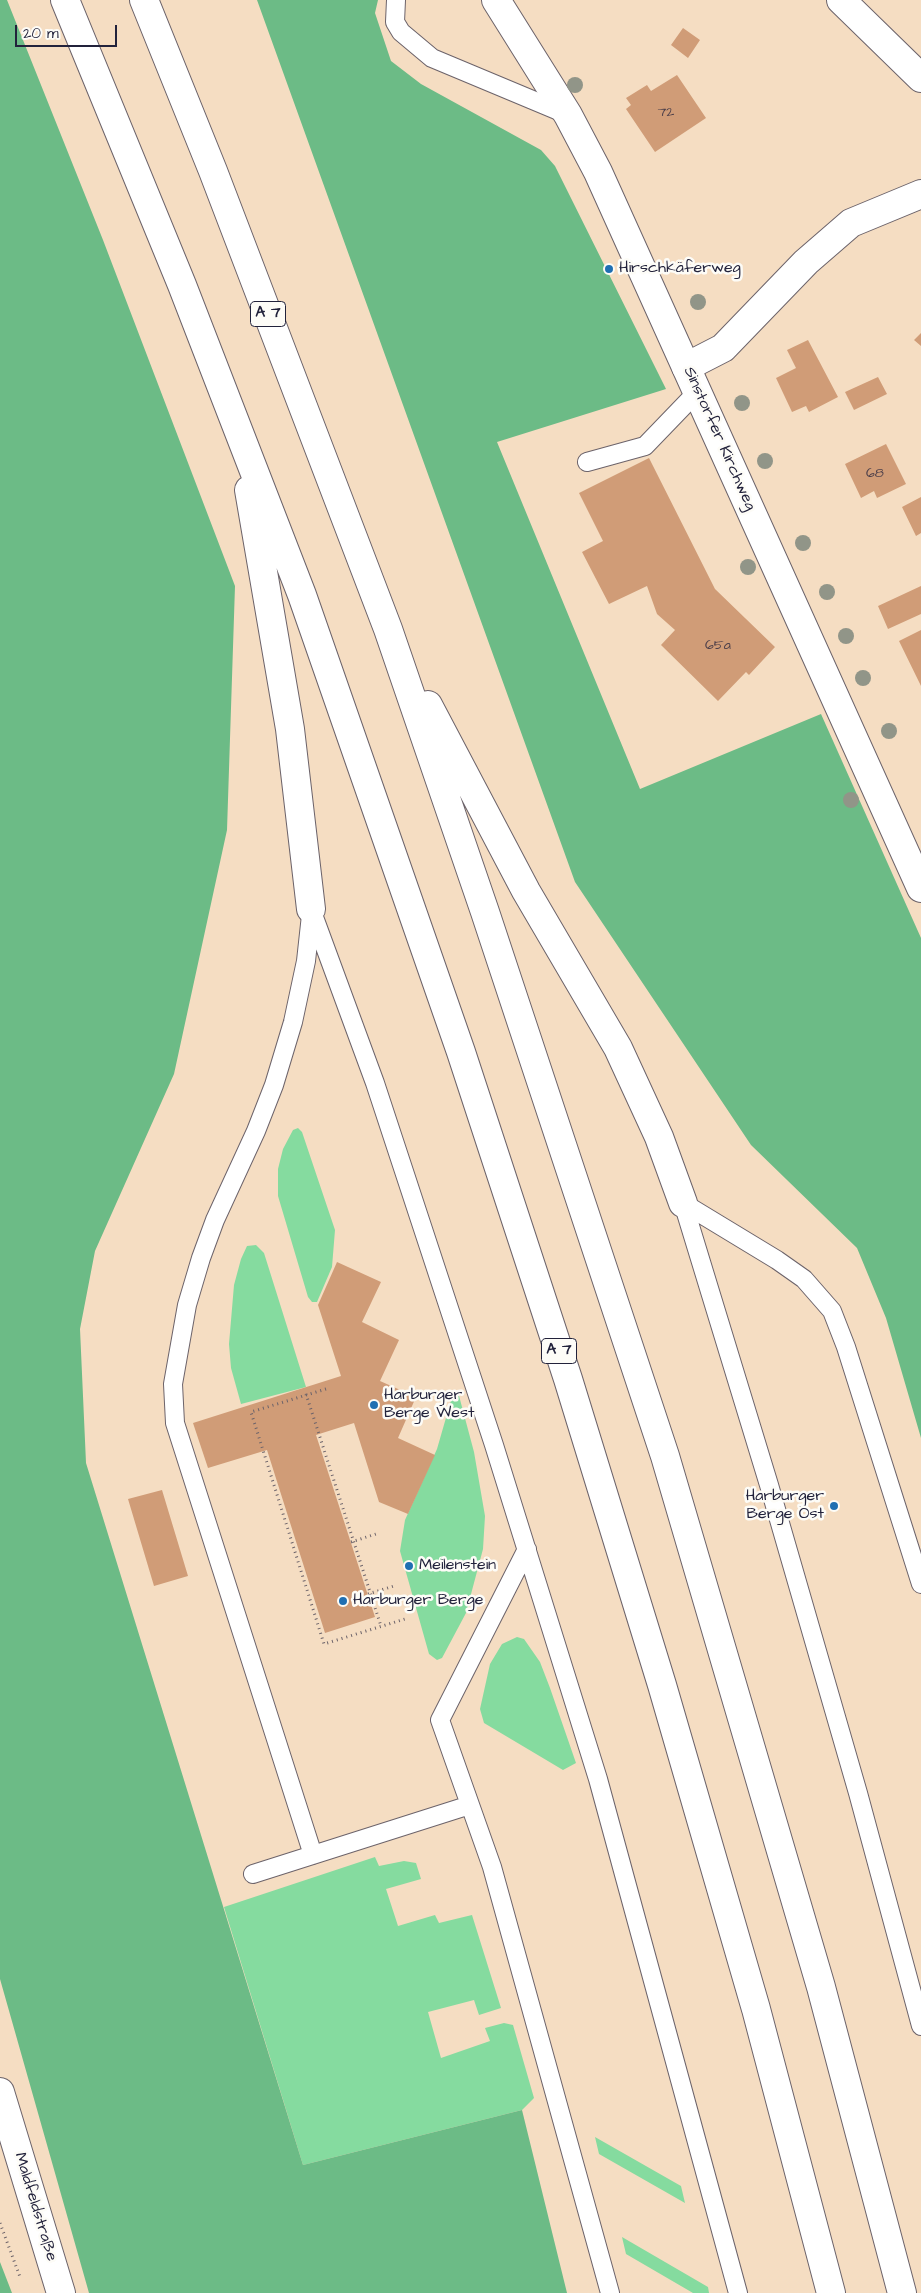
<!DOCTYPE html>
<meta charset="utf-8">
<style>
body{margin:0}
#map{position:relative;width:921px;height:2293px;overflow:hidden;background:#f5ddc2;font-family:"Architects Daughter",sans-serif}
canvas{display:block}
.scale{position:absolute;left:15px;top:25px;width:102px;height:22px;box-sizing:border-box;border:2px solid #22223b;border-top:0;padding-left:6px;font-size:15px;line-height:18px;white-space:nowrap;color:#22223b;-webkit-text-stroke:4px #fdfcf7;paint-order:stroke}
</style>
<div id="map">
<canvas width="921" height="2293"></canvas>
<div class="scale">20 m</div>
</div>
<script>
const ctx = document.querySelector('canvas').getContext('2d');
ctx.lineJoin = 'round';
function fillPath(path, color) { ctx.fillStyle = color; ctx.fill(path, 'evenodd'); }
const shape = rows => new Path2D(rows.map(r => 'M' + r).join(''));
function strokePath(path, color, width, dash) { ctx.strokeStyle = color; ctx.lineWidth = width; ctx.lineCap = dash ? 'butt' : 'round'; ctx.setLineDash(dash || []); ctx.stroke(path); }
function drawText(font, color, halo, rows, align = 'center') {
  ctx.font = font + ' "Architects Daughter",sans-serif'; ctx.lineWidth = 5; ctx.setLineDash([]); ctx.textBaseline = 'middle'; ctx.strokeStyle = halo; ctx.fillStyle = color; for (const [text, x, y, turn = 0] of rows) {
    ctx.save(); ctx.translate(x, y); ctx.rotate((+turn || 0) * Math.PI / 180); ctx.textAlign = isNaN(turn) ? turn : align; if (halo) ctx.strokeText(text, 0, 0); ctx.fillText(text, 0, 0); ctx.restore();
  }
}
fillPath(shape([
 [298,1128,302,1132,335,1230,332,1267,317,1302,312,1302,308,1297,278,1196,278,1169,283,1149,293,1130],
 [256,1245,264,1253,306,1387,241,1404,231,1368,229,1344,234,1285,241,1259,247,1246],
 [454,1390,458,1392,474,1452,485,1516,483,1549,466,1613,442,1658,437,1660,429,1654,400,1551,405,1520,437,1449],
 [517,1637,524,1639,540,1662,550,1688,576,1763,563,1770,484,1723,480,1709,490,1664,502,1644],
 [375,1857,379,1866,404,1861,416,1863,421,1879,386,1889,398,1926,435,1915,439,1923,472,1915,501,2008,479,2015,474,2000,428,2012,441,2058,490,2041,485,2028,504,2023,513,2025,534,2098,522,2110,303,2165,224,1907],
 [595,2137,681,2186,685,2203,599,2154],
 [622,2237,708,2287,709,2293,693,2293,626,2254]
]), '#85db9f');
fillPath(shape([
 [0,0,7,0,103,240,235,586,227,830,174,1074,95,1251,80,1329,86,1463,303,2165,522,2110,567,2293,89,2293,0,1979],
 [257,0,378,0,375,13,391,61,421,84,541,150,555,166,666,389,497,442,640,789,821,714,921,938,921,1438,886,1318,857,1248,751,1145,575,882],
 [0,2262,12,2293,0,2293]
]), '#6cbb86');
fillPath(shape([
 [683,28,700,40,688,58,671,45],
 [677,75,706,118,655,152,626,109,631,105,626,98,647,85,651,91],
 [921,333,921,346,914,340],
 [808,340,838,397,809,412,806,406,792,412,776,378,796,368,787,350],
 [878,377,887,394,854,410,845,392],
 [886,444,906,484,877,498,874,491,861,498,845,464],
 [649,458,715,589,775,647,749,675,746,672,718,701,661,645,675,630,657,614,647,586,609,604,582,552,603,541,579,493],
 [921,497,921,533,916,536,902,507],
 [921,586,921,614,888,629,878,606],
 [921,630,921,686,899,641],
 [337,1262,381,1282,362,1322,399,1340,380,1381,416,1397,398,1438,435,1455,408,1514,379,1502,354,1423,316,1435,375,1617,325,1633,267,1450,208,1468,193,1423,341,1376,318,1305],
 [162,1490,188,1576,154,1586,128,1499]
]), '#d09c77');
const service = shape([
 [396,0,395,22,401,32,432,58,566,114],
 [587,462,645,446,698,391],
 [311,909,375,1083,494,1445,598,1779,738,2293],
 [311,915,306,961,293,1022,274,1085,256,1131,215,1220,201,1258,187,1305,173,1384,175,1423,313,1855],
 [683,1203,769,1485,858,1793,921,2026],
 [683,1203,777,1260,804,1279,832,1311,846,1347,921,1584],
 [527,1549,440,1720,492,1867,610,2293],
 [253,1874,470,1805]
]);
const minor = shape([
 [841,0,921,78],
 [686,367,723,348,806,262,851,223,921,194]
]);
const tertiary = shape([
 [496,0,568,115,598,172,921,888]
]);
const secondary = shape([
 [0,2092,61,2293]
]);
const motorway = shape([
 [65,0,182,285,302,595,461,1052,568,1379,662,1685,756,2009,831,2293],
 [144,0,213,171,388,629,485,912,665,1456,821,1987,902,2293],
 [249,490,290,729,311,909],
 [428,705,526,891,618,1048,659,1137,683,1203]
]);
strokePath(service, '#6c636a', 20);
strokePath(minor, '#6c636a', 30);
strokePath(tertiary, '#6c636a', 30);
strokePath(secondary, '#6c636a', 30);
strokePath(motorway, '#6c636a', 30);
strokePath(shape([
 [326,1389,251,1412,324,1644,405,1619],
 [306,1394,381,1626],
 [351,1542,376,1534],
 [368,1594,394,1586],
 [0,2223,20,2277]
]), '#6c636a', 3, [1, 4]);
strokePath(service, '#fff', 18);
strokePath(minor, '#fff', 28);
strokePath(tertiary, '#fff', 28);
strokePath(secondary, '#fff', 28);
strokePath(motorway, '#fff', 28);
ctx.fillStyle = '#919588';
for (const [x, y] of [
 [575,85],
 [698,302],
 [742,403],
 [765,461],
 [803,543],
 [748,567],
 [827,592],
 [846,636],
 [863,678],
 [889,731],
 [851,800]
]) { ctx.beginPath(); ctx.arc(x, y, 8, 0, 2 * Math.PI); ctx.fill(); }
for (const [x, y, r, color] of [
 [609,269,5,"#1f6fb2"],
 [374,1405,5,"#1f6fb2"],
 [834,1506,5,"#1f6fb2"],
 [409,1566,5,"#1f6fb2"],
 [343,1601,5,"#1f6fb2"]
]) { const dot = new Path2D(); dot.arc(x, y, r, 0, 2 * Math.PI); ctx.fillStyle = color; ctx.fill(dot); strokePath(dot, '#fdfcf7', 2); }
drawText('14px', '#4e404a', null, [
 ["72",666,113],
 ["68",875,474],
 ["65a",718,646]
]);
for (const [x, y, w] of [
 [268,314,35],
 [559,1351,35]
]) { const box = new Path2D(); box.roundRect(x - w / 2, y - 12.5, w, 25, 4); ctx.fillStyle = '#fdfcf7'; ctx.fill(box); strokePath(box, '#22223b', 1); }
drawText('bold 15px', '#22223b', null, [
 ["A 7",268,314],
 ["A 7",559,1351]
]);
drawText('16px', '#22223b', '#fdfcf7', [
 ["Hirschkäferweg",619,269],
 ["Harburger",384,1396],
 ["Berge West",384,1414],
 ["Harburger",824,1497,"right"],
 ["Berge Ost",824,1515,"right"],
 ["Meilenstein",419,1566],
 ["Harburger Berge",353,1601]
], 'left');
drawText('16px', '#22223b', '#fdfcf7', [
 ["Sinstorfer Kirchweg",719,439,66],
 ["Maldfeldstraße",35,2207,73]
]);
</script>
